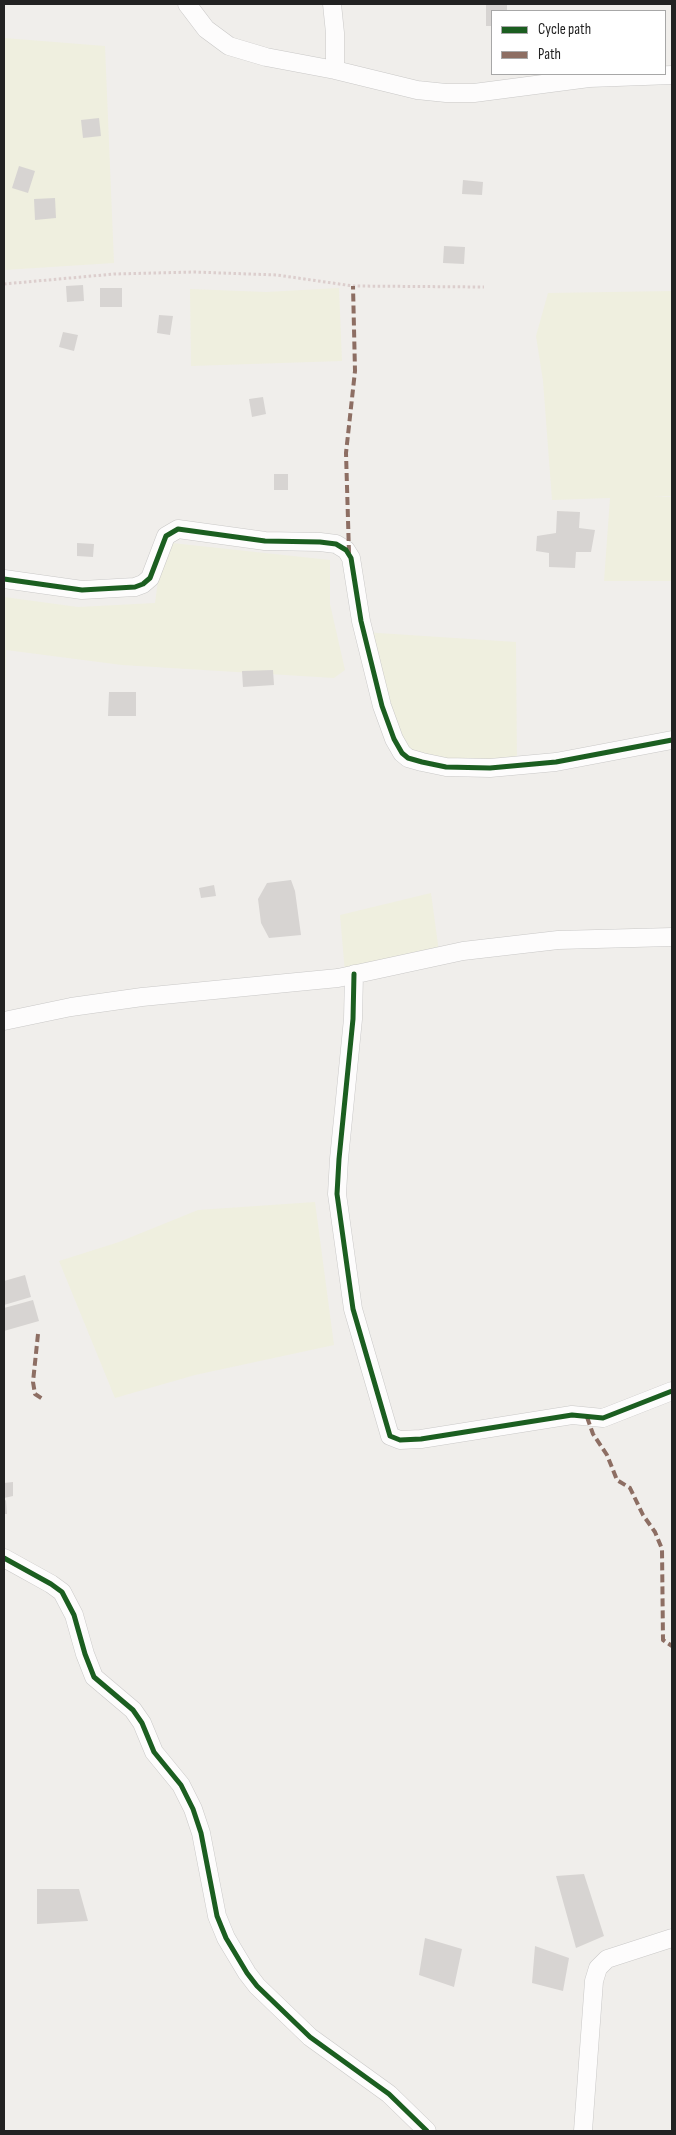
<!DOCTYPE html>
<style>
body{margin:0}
#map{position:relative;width:676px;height:2135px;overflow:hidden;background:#f0eeeb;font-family:"Sofia Sans Condensed",sans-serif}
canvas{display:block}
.frame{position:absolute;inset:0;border:5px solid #222;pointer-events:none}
.legend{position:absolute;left:491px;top:10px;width:175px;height:65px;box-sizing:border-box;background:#fff;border:1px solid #a7a7a7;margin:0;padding:6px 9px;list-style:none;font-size:15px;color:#222}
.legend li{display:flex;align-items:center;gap:10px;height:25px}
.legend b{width:25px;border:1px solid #a7a7a7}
</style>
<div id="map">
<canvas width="676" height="2135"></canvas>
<div class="frame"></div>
<ul class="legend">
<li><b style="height:6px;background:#1b5e20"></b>Cycle path</li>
<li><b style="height:6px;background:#8d6e63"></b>Path</li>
</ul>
</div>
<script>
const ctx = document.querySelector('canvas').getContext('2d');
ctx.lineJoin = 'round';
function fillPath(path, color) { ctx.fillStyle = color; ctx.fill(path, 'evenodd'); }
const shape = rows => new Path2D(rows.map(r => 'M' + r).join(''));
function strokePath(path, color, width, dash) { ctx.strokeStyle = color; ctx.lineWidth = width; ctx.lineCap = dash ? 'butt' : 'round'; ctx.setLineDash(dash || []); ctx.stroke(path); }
fillPath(shape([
 [4,38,105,46,114,263,4,270],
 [339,288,342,361,191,366,190,289,266,292],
 [672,291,672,496,653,497,672,497,672,581,604,581,610,498,552,500,543,381,536,336,548,293],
 [163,542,330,560,330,604,345,670,334,678,122,665,6,650,4,759,4,597,78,607,155,603],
 [363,632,516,642,517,765,408,758],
 [431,893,439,952,345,973,340,915],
 [315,1202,334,1345,195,1375,115,1398,59,1261,119,1242,198,1210]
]), '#efefdf');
fillPath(shape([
 [486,4,507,4,507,11,492,11,492,26,486,26],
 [99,118,101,136,83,138,81,120],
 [19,166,35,171,28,193,12,188],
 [463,180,483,182,482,195,462,194],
 [55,198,56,218,35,220,34,199],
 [444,246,465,247,464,264,443,263],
 [83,285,84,301,67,302,66,286],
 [100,288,122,288,122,307,100,307],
 [159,315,173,316,170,335,157,333],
 [63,332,78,335,74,351,59,347],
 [263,397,266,414,252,417,249,399],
 [274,474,288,474,288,490,274,490],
 [557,511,580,512,579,528,595,530,591,552,576,552,575,568,549,567,549,553,536,551,537,536,556,533],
 [77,543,94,544,93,557,77,556],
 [273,670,274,685,243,687,242,671],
 [109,692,136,692,136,716,108,716],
 [291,880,295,891,301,935,269,938,261,923,258,899,267,883],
 [214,885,216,896,201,898,199,888],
 [25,1275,31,1297,4,1305,4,1281],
 [33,1300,39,1321,4,1331,4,1308],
 [13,1482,13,1496,4,1498,4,1483],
 [6,1500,7,1514,4,1514,4,1501],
 [584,1874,604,1936,576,1948,556,1876],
 [37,1889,79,1889,88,1921,37,1924],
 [425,1938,462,1949,454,1987,419,1975],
 [535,1946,569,1958,563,1991,532,1983]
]), '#d7d4d2');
const minor = shape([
 [187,4,206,29,229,46,266,57,335,70,417,90,446,93,474,93,589,78,672,75],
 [332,4,335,33,335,70],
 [4,579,82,590,135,587,143,584,150,578,166,536,178,529,265,541,320,542,336,544,346,550,351,558,361,621,382,706,394,739,402,753,408,758,422,762,446,767,490,768,556,762,672,740],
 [354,974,353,1019,339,1159,337,1194,353,1309,390,1436,400,1440,421,1439,572,1415,603,1418,672,1391],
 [4,1021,71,1007,142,997,338,978,463,951,558,940,672,937],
 [4,1558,51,1584,62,1592,74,1615,85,1654,94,1677,133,1710,142,1723,154,1752,181,1785,193,1809,201,1833,217,1916,226,1938,247,1973,257,1986,310,2037,389,2094,427,2131],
 [583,2131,594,1981,598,1968,607,1959,672,1938]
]);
strokePath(minor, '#c9c8c7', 19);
strokePath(shape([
 [4,284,114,274,194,272,277,275,353,286,484,287]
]), '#dccecd', 3, [2.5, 2.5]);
strokePath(minor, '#fdfcfc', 18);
strokePath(shape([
 [349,553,346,453,355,371,353,286],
 [38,1334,33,1382,35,1394,44,1400],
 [587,1417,593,1434,607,1455,617,1480,630,1488,643,1515,655,1532,662,1549,663,1640,672,1646]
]), '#8d6e63', 4, [8, 4]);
strokePath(shape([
 [4,579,82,590,135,587,143,584,150,578,166,536,178,529,265,541,320,542,336,544,346,550,351,558,361,621,382,706,394,739,402,753,408,758,422,762,446,767,490,768,556,762,672,740],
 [354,974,353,1019,339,1159,337,1194,353,1309,390,1436,400,1440,421,1439,572,1415,603,1418,672,1391],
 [4,1558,51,1584,62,1592,74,1615,85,1654,94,1677,133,1710,142,1723,154,1752,181,1785,193,1809,201,1833,217,1916,226,1938,247,1973,257,1986,310,2037,389,2094,427,2131]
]), '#1b5e20', 5);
</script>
